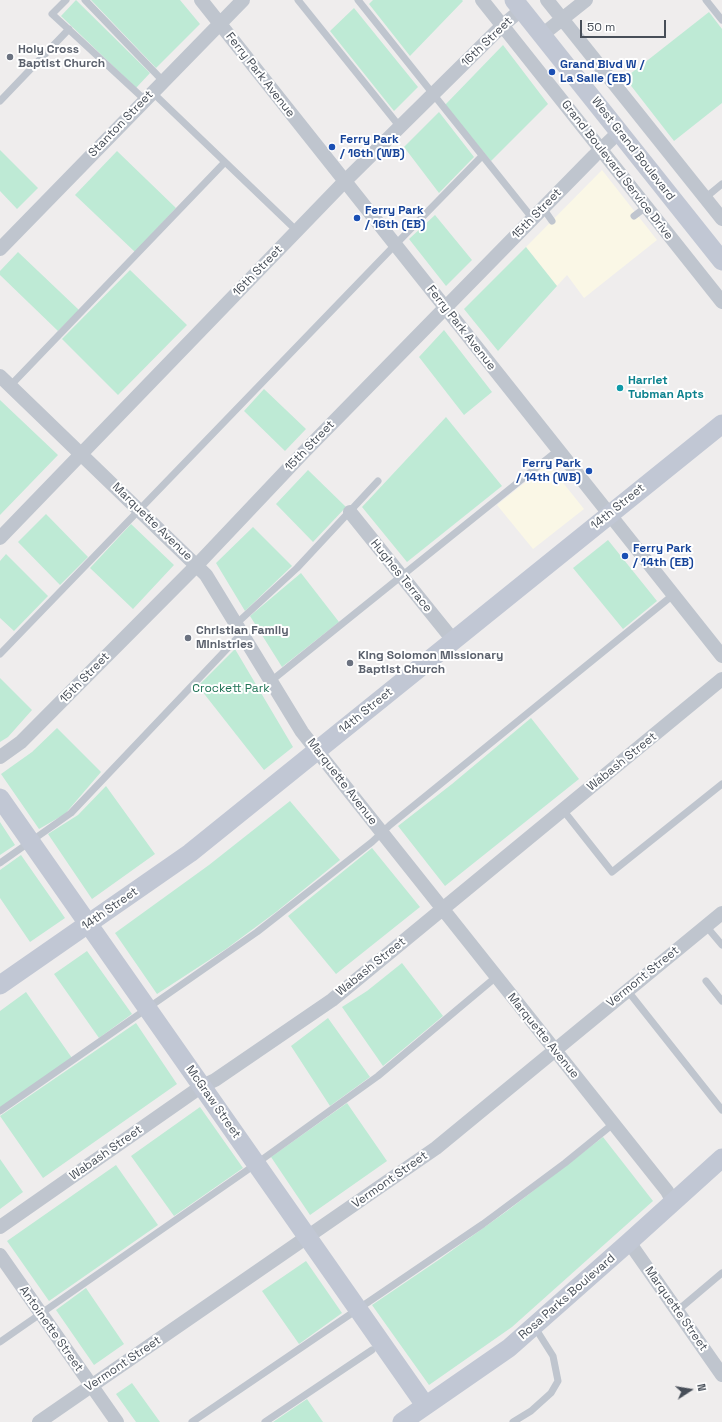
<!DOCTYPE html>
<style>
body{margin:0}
#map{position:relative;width:722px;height:1422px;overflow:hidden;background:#efeded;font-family:"Space Grotesk",sans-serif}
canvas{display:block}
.north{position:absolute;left:670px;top:1370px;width:40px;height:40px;-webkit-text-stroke:3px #fff;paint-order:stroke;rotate:78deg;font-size:11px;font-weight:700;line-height:16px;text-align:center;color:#474e58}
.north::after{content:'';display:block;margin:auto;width:14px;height:18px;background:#474e58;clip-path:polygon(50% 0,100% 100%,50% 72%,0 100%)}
.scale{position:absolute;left:580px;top:20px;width:86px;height:18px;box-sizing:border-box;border:2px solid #474e58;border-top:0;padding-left:5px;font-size:12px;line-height:14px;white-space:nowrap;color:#474e58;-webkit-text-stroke:3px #fff;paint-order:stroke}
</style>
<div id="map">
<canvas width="722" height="1422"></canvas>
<div class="north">N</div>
<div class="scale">50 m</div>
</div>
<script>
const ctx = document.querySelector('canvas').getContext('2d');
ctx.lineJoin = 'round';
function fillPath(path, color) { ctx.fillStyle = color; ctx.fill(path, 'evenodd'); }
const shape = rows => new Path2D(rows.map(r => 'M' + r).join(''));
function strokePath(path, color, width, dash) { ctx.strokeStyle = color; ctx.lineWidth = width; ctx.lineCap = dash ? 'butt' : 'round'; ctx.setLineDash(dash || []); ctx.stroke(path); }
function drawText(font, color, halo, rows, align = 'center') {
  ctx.font = font + ' "Space Grotesk",sans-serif'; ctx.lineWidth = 4; ctx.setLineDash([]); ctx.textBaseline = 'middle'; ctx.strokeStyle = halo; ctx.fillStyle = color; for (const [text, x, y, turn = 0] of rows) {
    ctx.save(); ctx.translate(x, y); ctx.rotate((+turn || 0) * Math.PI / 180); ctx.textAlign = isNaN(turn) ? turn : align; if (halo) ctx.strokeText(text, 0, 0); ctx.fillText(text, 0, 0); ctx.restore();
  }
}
fillPath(shape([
 [602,170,657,240,584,298,567,275,557,286,526,247],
 [548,464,584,509,533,549,497,505]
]), '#faf7e6');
fillPath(shape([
 [76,0,150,73,136,88,61,16],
 [91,0,180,0,200,24,156,68],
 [373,0,462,0,463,1,410,56,369,4],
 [354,8,418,87,394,111,330,31],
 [709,12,722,29,722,103,674,141,625,78],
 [503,45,548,104,491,161,445,105],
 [439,112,474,157,439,193,404,147],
 [0,150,38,188,17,209,0,191],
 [117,151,176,208,135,252,75,195],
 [435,215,472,260,446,286,409,239],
 [526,247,557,286,498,351,464,309],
 [18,252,79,310,58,331,0,275,0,271],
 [130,270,187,325,118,395,62,339],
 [444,330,492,392,464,415,419,357],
 [264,389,306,429,285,451,244,411],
 [0,400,58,455,0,515],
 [446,417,502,486,407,562,362,507],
 [308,470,346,507,313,542,276,504],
 [46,514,88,557,60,585,18,542],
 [131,524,174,565,133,609,90,568],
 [253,527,292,566,245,611,216,563],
 [608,540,657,601,623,629,573,568],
 [6,554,48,596,14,631,0,618,0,561],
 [301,573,339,622,282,667,250,616],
 [235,649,293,747,264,770,198,686],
 [0,678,32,710,8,737,0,742],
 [531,718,579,779,445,886,398,826,452,784],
 [57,728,101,772,65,814,39,829,1,774,32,752],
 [106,786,155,854,92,899,48,834,78,815],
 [290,801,340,860,276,912,226,949,157,994,115,933,209,865],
 [0,822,15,845,0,855],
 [372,848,420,907,336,974,288,916],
 [21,855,65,918,30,942,0,898,0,870],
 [87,951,132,1014,99,1038,54,974],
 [402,963,443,1016,383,1066,342,1007,367,991],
 [26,992,72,1058,0,1108,0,1011],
 [328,1018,370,1077,330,1106,291,1046],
 [136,1023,177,1084,43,1178,0,1116],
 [347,1103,387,1161,310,1215,271,1157],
 [200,1107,243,1168,174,1216,131,1156],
 [603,1137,653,1201,512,1327,429,1385,372,1305,440,1259,507,1211],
 [0,1159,23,1192,0,1209],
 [116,1165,158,1225,49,1301,7,1241],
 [306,1261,342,1313,299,1344,262,1291],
 [86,1288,124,1344,94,1365,56,1310],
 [132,1383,160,1422,136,1422,116,1394],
 [307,1399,323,1422,273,1422]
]), '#beead5');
strokePath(shape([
 [66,0,52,14,145,100],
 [85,0,163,81],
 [298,0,400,127],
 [358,0,533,219],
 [706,0,722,20],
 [152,92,297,231],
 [0,101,69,29],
 [705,198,722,184],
 [543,208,552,221],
 [634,216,646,207],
 [10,386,225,162],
 [236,624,297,568,378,481],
 [0,654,395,245,482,156],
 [271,681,557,451],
 [563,810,612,872,722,784],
 [0,863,71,813,242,633],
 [706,926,722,945],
 [706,981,722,1001],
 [627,990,722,1110],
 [0,1111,257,932,372,842,390,825,673,595],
 [677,1311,722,1273],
 [0,1342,246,1171,378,1076,496,977],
 [192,1422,483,1224,565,1163,613,1124],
 [265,1422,372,1350],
 [513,1422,531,1411,551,1393,558,1381,553,1356,534,1326]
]), '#bfc5ce', 7);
strokePath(shape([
 [201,0,722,656],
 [482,0,722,302],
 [547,0,722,219],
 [542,35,586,0],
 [0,249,243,0],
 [0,376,206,575,302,732,667,1191,673,1202],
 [350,512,453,640],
 [0,538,344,182,502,26,522,9],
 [0,757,21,742,197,565,303,453,445,308,594,156,619,132],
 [0,1227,202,1086,215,1080,332,1000,722,679],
 [629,1242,722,1375],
 [0,1255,117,1422],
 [39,1422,436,1148,722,913]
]), '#bfc5ce', 14);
strokePath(shape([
 [514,0,722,261],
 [0,798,425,1405],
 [0,985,190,853,722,424],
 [402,1422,509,1348,629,1242,722,1158]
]), '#c1c7d4', 19);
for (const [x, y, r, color] of [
 [10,57,4,"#6b7280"],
 [552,72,4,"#1a4fb4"],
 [332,147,4,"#1a4fb4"],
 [357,218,4,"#1a4fb4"],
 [620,388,4,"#0f9aa8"],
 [589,471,4,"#1a4fb4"],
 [625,556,4,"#1a4fb4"],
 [188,638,4,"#6b7280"],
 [350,663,4,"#6b7280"]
]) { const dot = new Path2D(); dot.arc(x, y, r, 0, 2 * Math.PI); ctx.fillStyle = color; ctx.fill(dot); strokePath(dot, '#fff', 1.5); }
drawText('12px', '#474e58', '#fff', [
 ["16th Street",487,42,-44],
 ["Ferry Park Avenue",260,75,52],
 ["Stanton Street",121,124,-46],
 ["West Grand Boulevard",633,149,52],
 ["Grand Boulevard Service Drive",617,170,52],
 ["15th Street",537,214,-46],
 ["16th Street",258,271,-46],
 ["Ferry Park Avenue",461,328,52],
 ["15th Street",310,446,-46],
 ["14th Street",618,507,-39],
 ["Marquette Avenue",152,522,44],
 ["Hughes Terrace",401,576,51],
 ["15th Street",85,678,-46],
 ["14th Street",366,711,-39],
 ["Wabash Street",622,762,-39],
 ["Marquette Avenue",342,782,52],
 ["14th Street",110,909,-35],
 ["Wabash Street",371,967,-39],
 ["Vermont Street",643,977,-39],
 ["Marquette Avenue",543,1036,51],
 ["McGraw Street",213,1102,55],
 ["Wabash Street",106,1153,-35],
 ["Vermont Street",390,1180,-35],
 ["Rosa Parks Boulevard",567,1297,-41],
 ["Marquette Street",676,1309,55],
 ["Antoinette Street",51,1329,55],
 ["Vermont Street",123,1364,-34]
]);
drawText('bold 12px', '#5b616d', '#fff', [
 ["Holy Cross",18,50],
 ["Baptist Church",18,64],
 ["Christian Family",196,631],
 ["Ministries",196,645],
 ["King Solomon Missionary",358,656],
 ["Baptist Church",358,670]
], 'left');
drawText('bold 12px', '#164399', '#fff', [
 ["Grand Blvd W /",560,65],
 ["La Salle (EB)",560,79],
 ["Ferry Park",340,140],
 ["/ 16th (WB)",340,154],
 ["Ferry Park",365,211],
 ["/ 16th (EB)",365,225],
 ["Ferry Park",581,464,"right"],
 ["/ 14th (WB)",581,478,"right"],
 ["Ferry Park",633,549],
 ["/ 14th (EB)",633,563]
], 'left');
drawText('bold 12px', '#0d838f', '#fff', [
 ["Harriet",628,381],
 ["Tubman Apts",628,395]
], 'left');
drawText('12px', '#1e7354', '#fff', [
 ["Crockett Park",231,689]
]);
</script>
